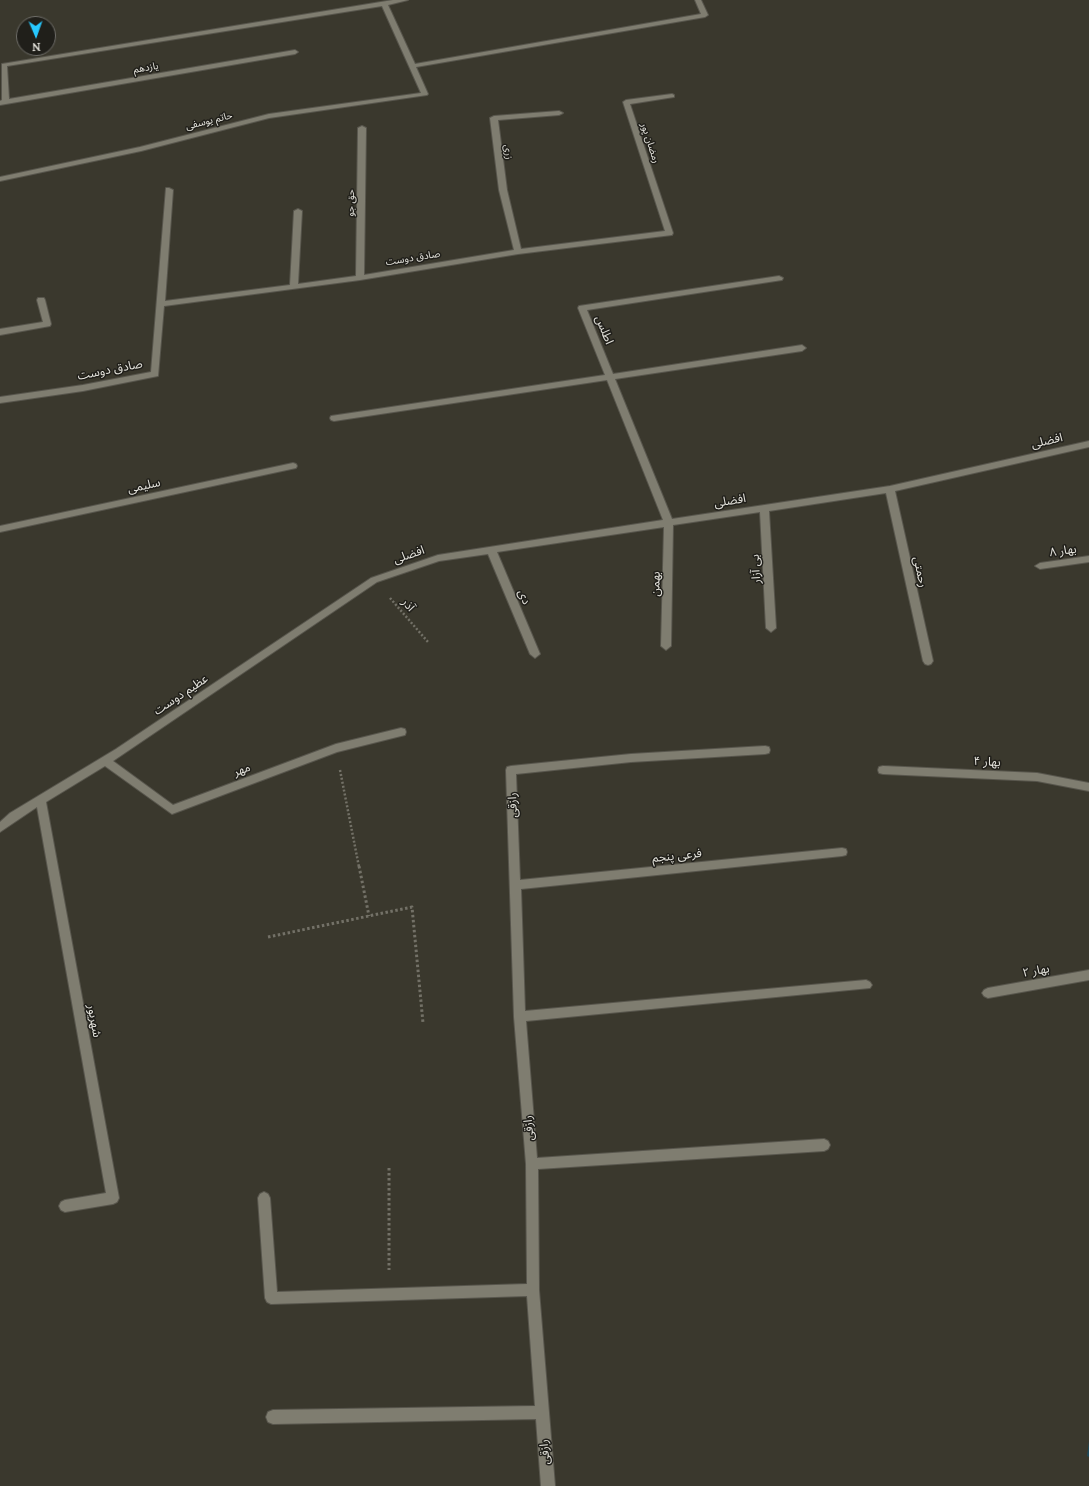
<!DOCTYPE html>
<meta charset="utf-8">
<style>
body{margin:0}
#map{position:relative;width:1089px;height:1486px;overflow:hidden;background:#3a382d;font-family:Lora,serif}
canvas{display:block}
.north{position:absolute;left:16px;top:16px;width:40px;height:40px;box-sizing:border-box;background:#201f1a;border:1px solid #6e6d68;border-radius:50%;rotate:178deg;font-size:11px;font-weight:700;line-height:16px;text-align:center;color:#e4e3dc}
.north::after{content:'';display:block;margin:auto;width:14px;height:18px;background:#27c8ff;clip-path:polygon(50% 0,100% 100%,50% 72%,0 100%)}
</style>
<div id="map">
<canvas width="1089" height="1486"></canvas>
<div class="north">N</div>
</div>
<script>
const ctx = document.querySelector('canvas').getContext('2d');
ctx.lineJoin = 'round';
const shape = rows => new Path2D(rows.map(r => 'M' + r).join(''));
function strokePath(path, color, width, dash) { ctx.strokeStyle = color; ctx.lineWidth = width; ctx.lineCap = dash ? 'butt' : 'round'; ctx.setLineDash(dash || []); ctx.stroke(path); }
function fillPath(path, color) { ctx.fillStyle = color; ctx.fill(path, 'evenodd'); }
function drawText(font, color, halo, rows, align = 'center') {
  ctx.font = font + ' Lora,"Noto Sans Arabic",serif'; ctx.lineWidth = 3; ctx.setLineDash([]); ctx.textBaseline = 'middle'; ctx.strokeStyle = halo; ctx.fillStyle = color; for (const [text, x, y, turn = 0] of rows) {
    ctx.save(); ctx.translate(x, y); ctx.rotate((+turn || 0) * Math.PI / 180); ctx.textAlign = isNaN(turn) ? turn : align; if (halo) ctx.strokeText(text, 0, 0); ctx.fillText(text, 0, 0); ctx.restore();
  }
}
const minor = shape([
 [393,0,408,0,388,5,415,64,701,14,695,0,701,0,708,15,705,17,416,67,428,94,427,95,269,118,141,151,0,181,0,177,140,147,269,114,421,93,382,6,7,66,9,99,295,50,298,52,295,54,0,105,0,101,2,100,2,64,393,0],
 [672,94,674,95,674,97,630,104,673,233,672,235,518,254,360,280,164,306,158,376,83,391,0,403,0,397,83,385,151,372,166,188,169,188,173,190,165,301,290,285,294,211,298,209,302,211,298,284,356,276,358,128,362,126,366,128,364,275,514,250,499,190,490,118,494,116,559,111,563,113,559,115,498,120,507,190,521,249,665,231,623,102,626,100,672,94],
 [779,276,783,278,782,280,587,310,613,374,802,345,806,348,802,351,615,379,672,519,890,486,1089,441,1089,447,895,491,933,661,931,664,928,665,925,664,923,661,886,493,769,511,776,628,771,632,766,628,760,512,673,525,671,646,666,650,661,646,664,527,497,552,540,654,535,658,530,654,488,554,439,561,377,582,113,761,173,805,336,744,401,728,405,729,406,732,405,735,337,752,172,814,105,766,46,802,119,1198,117,1202,113,1204,65,1212,61,1210,59,1206,61,1202,65,1200,106,1193,37,807,0,832,0,822,10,813,116,749,371,578,438,555,663,520,607,380,334,421,331,420,330,418,331,416,605,375,578,308,579,306,779,276],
 [38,298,44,298,45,300,51,324,50,326,0,335,0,329,43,322,37,300,38,298],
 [293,463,296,464,297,466,296,468,0,532,0,526,293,463],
 [1089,556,1089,562,1040,569,1035,566,1040,563,1089,556],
 [765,746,769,747,770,750,769,753,765,754,631,762,516,774,520,880,842,848,846,849,847,852,846,855,842,856,521,889,525,1011,866,980,870,982,872,985,870,988,526,1021,537,1158,824,1139,828,1141,830,1145,828,1149,824,1151,538,1169,539,1290,555,1486,541,1486,536,1419,273,1424,268,1422,266,1417,268,1412,273,1410,535,1406,527,1296,271,1304,267,1302,265,1298,258,1198,260,1194,264,1192,268,1194,270,1198,277,1292,527,1284,526,1164,514,1017,506,770,507,767,511,766,631,754,765,746],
 [883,766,1037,773,1089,783,1089,791,1037,781,883,774,879,773,878,770,879,767,883,766],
 [1089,970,1089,980,988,998,984,996,982,993,984,990,988,988,1089,970]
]);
strokePath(minor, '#58564d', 2);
strokePath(shape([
 [390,598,428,642],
 [340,770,359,867]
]), '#737167', 2.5, [2, 2]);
strokePath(shape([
 [359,866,369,916],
 [268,937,412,907,423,1023],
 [389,1168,389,1270]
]), '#737167', 3, [2.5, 2.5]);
fillPath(minor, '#7f7d70');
fillPath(shape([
 [1089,1441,1089,1457,1087,1456]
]), '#1e495a');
drawText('10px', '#e4e3dc', '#201f1a', [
 ["یازدهم",146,68,-10],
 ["حاتم یوسفی",209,121,-14],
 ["رمضان پور",650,143,72],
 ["زری",508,152,82],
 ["حق جو",351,203,-89],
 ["صادق دوست",413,258,-9]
]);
drawText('12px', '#e4e3dc', '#201f1a', [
 ["اطلس",604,330,68],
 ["صادق دوست",110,370,-11],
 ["افضلی",1047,441,-13],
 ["سلیمی",144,486,-12],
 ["افضلی",730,501,-9],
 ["بهار ۸",1063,551,-8],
 ["افضلی",409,555,-19],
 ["بی آزار",756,569,-93],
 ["رحمتی",920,572,78],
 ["بهمن",656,584,-89],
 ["دی",524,597,67],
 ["آذر",408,605,49],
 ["عظیم دوست",181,695,-34],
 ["بهار ۴",987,762,3],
 ["مهر",242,770,-21],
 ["رازقی",513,805,-92],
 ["فرعی پنجم",677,856,-6],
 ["بهار ۲",1036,971,-10],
 ["شهریور",94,1021,80],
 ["رازقی",529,1128,-95],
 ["رازقی",545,1452,-94]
]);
</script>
